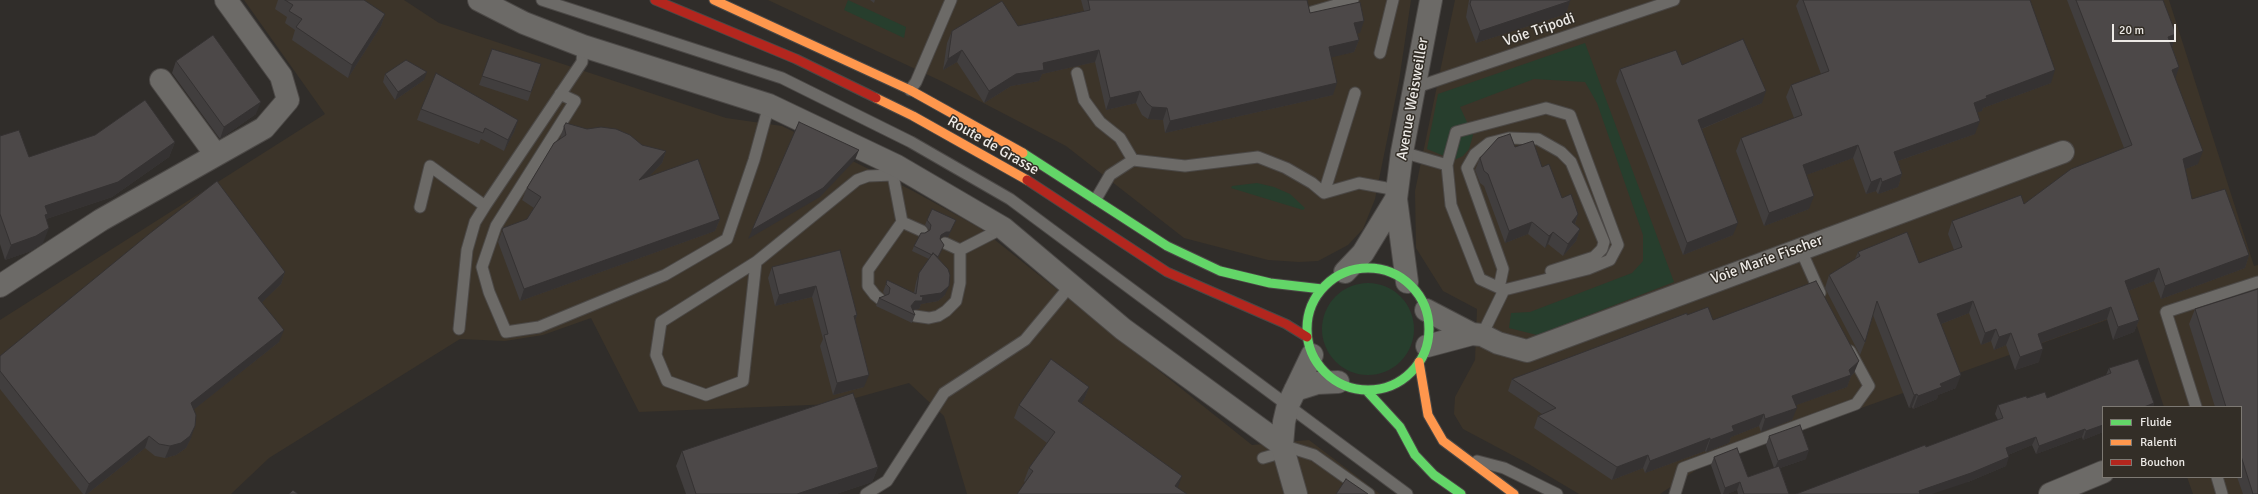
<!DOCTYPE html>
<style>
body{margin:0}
#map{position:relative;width:2258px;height:494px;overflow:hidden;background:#302d2a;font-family:Signika,sans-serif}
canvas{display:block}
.legend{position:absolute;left:2102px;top:406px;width:140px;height:72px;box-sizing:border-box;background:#332e27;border:1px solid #7d7973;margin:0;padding:5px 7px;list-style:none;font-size:12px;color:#edeae6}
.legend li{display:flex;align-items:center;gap:8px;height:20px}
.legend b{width:20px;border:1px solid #7d7973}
.scale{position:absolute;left:2112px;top:24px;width:64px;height:18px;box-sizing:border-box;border:2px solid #edeae6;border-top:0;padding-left:5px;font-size:12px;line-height:14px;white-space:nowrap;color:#edeae6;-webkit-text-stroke:3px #332e27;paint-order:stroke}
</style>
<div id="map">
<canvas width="2258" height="494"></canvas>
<ul class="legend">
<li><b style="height:5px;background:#63d668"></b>Fluide</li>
<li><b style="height:5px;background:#ff974d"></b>Ralenti</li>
<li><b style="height:5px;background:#b3261e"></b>Bouchon</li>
</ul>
<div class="scale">20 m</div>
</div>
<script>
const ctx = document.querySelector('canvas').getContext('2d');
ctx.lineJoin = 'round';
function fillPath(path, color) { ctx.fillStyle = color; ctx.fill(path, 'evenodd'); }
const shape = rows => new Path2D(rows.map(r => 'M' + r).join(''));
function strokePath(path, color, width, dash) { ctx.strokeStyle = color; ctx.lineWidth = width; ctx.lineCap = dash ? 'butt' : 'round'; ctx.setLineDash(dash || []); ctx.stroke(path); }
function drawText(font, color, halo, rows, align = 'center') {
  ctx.font = font + ' Signika,sans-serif'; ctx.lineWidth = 3; ctx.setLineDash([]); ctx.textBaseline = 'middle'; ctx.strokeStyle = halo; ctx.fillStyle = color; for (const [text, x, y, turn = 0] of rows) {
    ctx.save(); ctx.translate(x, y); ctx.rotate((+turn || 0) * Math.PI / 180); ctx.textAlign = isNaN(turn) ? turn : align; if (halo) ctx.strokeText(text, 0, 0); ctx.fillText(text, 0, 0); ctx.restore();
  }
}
fillPath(shape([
 [244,0,404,0,439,23,726,118,782,126,913,191,980,228,1252,445,1309,440,1380,494,967,494,944,416,909,383,834,404,639,412,591,318,543,335,505,341,460,339,269,458,231,494,0,494,0,320,325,114],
 [768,0,1411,0,1399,81,1375,199,1363,229,1348,245,1318,261,1299,262,1268,260,1184,238,1066,146,941,81],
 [1455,0,2169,0,2254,266,2258,265,2258,494,2193,494,2187,477,2241,477,2241,407,2164,407,2132,311,1705,464,1660,494,1579,494,1527,463,1463,429,1454,414,1455,397,1475,360,1477,309,1443,291,1416,248,1415,191]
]), '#3c3429');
fillPath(shape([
 [848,0,906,27,904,38,844,10],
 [1585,43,1674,282,1537,335,1509,328,1511,313,1530,312,1632,273,1643,261,1643,235,1597,103,1585,82,1534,79,1460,107,1473,135,1469,149,1463,156,1454,160,1427,149,1438,94],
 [1257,183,1274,187,1290,194,1305,208,1303,210,1231,188,1232,186],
 '1322 329a46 46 0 1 1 92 0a46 46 0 1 1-92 0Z'
]), '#273e2d');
const lane = shape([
 [542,0,782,78,911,142,1010,199,1407,494],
 [1312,12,1353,0],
 [1380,53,1393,0],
 [1077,73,1084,100,1100,122,1120,138,1133,160],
 [1414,88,1674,0],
 [910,90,916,82,951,0],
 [560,94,575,101,496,226,482,267,489,292,506,332,539,327,665,275,727,239,754,160,769,105],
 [1402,152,1447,165],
 [896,168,893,175,902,222,922,231],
 [1324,193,1355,93],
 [1096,199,1110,175,1133,160,1185,166,1258,157,1286,168,1312,183,1324,193,1359,183,1397,190],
 [420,207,430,166,485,206,582,62,583,46],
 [945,243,960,250,1003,228],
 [1800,248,1820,293],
 [756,262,743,381,706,395,667,381,656,355,661,322,756,262,857,180,868,176,893,175],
 [1499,288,1503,269,1467,168,1475,154,1489,143,1509,138,1538,139,1561,152,1571,162,1604,242,1602,249,1594,257,1551,271],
 [880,299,875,295,868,286,868,270,902,222],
 [915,316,929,318,938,316,946,311,956,301,960,283,960,250],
 [459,329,467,250,475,222,485,206],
 [1482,335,1504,290,1588,269,1610,260,1618,245,1570,115,1546,108,1456,132,1447,165,1451,205,1480,279,1504,290],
 [2196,407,2166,312,2258,282],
 [1282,445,1314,455,1369,494],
 [1263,458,1284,452],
 [1477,461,1504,468,1557,494],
 [2217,477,2222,494],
 [866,494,887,481,944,393,1025,340,1070,286],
 [1675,494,1683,468,1856,404,1869,386,1850,351]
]);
const street = shape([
 [479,0,524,23,583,46,769,105,897,166,1003,228,1123,329,1282,445],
 [161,80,216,155],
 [1345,272,1363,253,1396,199],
 [1407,282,1396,199,1402,152,1431,0],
 [0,286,101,220,264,128,288,100,281,76,226,0],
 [1426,310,1472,334],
 [1427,346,1472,334,1482,335,1498,343,1527,351,2063,152],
 [1295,390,1317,383,1338,382],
 [1296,494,1282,445,1284,422,1288,405,1312,355],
 [2050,494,2103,472]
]);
const fast = shape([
 [1023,153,1167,246,1220,271,1270,283,1322,289],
 '1307 329a61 61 0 1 1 122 0a61 61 0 1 1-122 0Z',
 [1366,390,1400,427,1415,455,1434,475,1461,494]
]);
const slow = shape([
 [714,0,910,90,1023,153],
 [876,98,913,116,1027,180],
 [1419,362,1428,415,1443,441,1514,494]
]);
const jam = shape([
 [655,0,796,59,876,98],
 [1027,180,1167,272,1286,324,1307,337]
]);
strokePath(lane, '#4b4846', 13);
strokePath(street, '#4b4846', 24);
strokePath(fast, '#4b4846', 11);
strokePath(slow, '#4b4846', 11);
strokePath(jam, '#4b4846', 11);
strokePath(lane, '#6c6a67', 11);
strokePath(street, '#6c6a67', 22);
strokePath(fast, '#63d668', 9);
strokePath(slow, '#ff974d', 9);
strokePath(jam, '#b3261e', 9);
fillPath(shape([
 [278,0,364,0,385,14,381,26,348,78,292,40,295,30,285,23,287,17,275,9],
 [870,0,875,0,874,3],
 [1081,0,1307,0,1310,13,1360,33,1357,33,1359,40,1354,52,1331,57,1333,95,1165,133,1163,120,1148,119,1142,115,1136,103,1106,110,1095,62,1042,74,1039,81,1011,86,984,103,957,62,943,70,947,43,952,31,1018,26,1084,11],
 [1469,0,1570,0,1566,14,1476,43,1466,17],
 [1799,0,2030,0,2051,83,1983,108,1982,111,1977,112,1975,134,1898,161,1902,174,1898,187,1878,194,1876,191,1866,194,1853,158,1806,175,1809,209,1764,226,1736,151,1741,138,1794,118,1786,97,1791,85,1821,74,1796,6],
 [2067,0,2163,0,2176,34,2172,47,2179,67,2175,78,2198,164,2185,169,2192,199,2249,255,2245,268,2161,299,2154,281,2128,291,2139,320,2134,332,2113,340,2107,319,2041,343,2039,362,2015,370,2006,345,1994,350,1991,341,1981,345,1969,313,1941,324,1956,388,1938,395,1937,399,1913,409,1912,407,1909,408,1873,315,1865,342,1860,355,1825,288,1829,275,1855,259,1858,252,1919,263,1954,250,1948,234,1952,221,2024,204,2124,148],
 [492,49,541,64,528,101,479,85],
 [176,61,256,114,220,139,172,73],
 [1682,65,1762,103,1702,129,1733,235,1683,255,1616,81,1620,69],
 [385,74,424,80,395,100,383,82],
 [421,109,518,120,514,132,504,151,481,139,479,144,417,120],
 [564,126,666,151,662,163,649,176,720,219,715,231,520,301,498,242,503,228,527,219,534,208,522,200,527,188,560,139],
 [0,136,29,157,175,142,169,157,112,197,46,219,43,243,31,251,5,260,0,244],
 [1515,147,1542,167,1562,198,1578,214,1575,224,1580,229,1576,241,1563,256,1548,244,1545,248,1528,234,1505,243,1484,186,1480,183,1475,170,1480,158],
 [927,220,956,220,948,237,944,236,940,239,942,249,938,258,945,295,938,301,921,304,919,309,913,310,915,315,912,323,876,306,879,298,886,296,883,292,886,284,914,293,916,282,919,273,929,259,912,251,914,246,925,233,929,230,925,225],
 [840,250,857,315,855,321,864,387,833,395,820,346,823,339,812,297,775,306,768,278,772,267],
 [285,272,281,284,262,302,279,342,194,409,191,438,186,448,176,455,165,458,155,456,145,448,87,494,83,494,0,389,0,356],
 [2258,289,2258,494,2243,494,2237,477,2241,477,2241,407,2215,407,2189,324,2195,309],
 [1687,315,1713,320,1854,373,1851,376,1847,387,1796,405,1792,420,1761,432,1759,426,1731,437,1729,443,1706,452,1705,451,1645,473,1643,468,1612,480,1534,428,1538,416,1542,414,1508,391,1512,379],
 [2109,368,2154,403,2153,407,2103,407,2103,432,2083,440,2082,437,2036,454,2032,445,2008,455,2006,466,1968,482,1926,447,1998,420,1995,414,1998,405,2027,398,2047,398,2106,375],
 [1089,387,1084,400,1025,482,1024,481,1029,468,1047,443,1014,418,1019,405],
 [1769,436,1806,459,1780,468,1789,494,1738,494,1737,490,1727,494,1721,494,1711,465,1714,457,1748,477,1774,468,1766,445],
 [682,451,878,467,872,482,836,494,686,494,676,466]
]), '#413e3e');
fillPath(shape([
 [1570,1,1566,14,1476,43,1480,31],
 [385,14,381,26,348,78,352,65],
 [1364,21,1360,33,1350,35,1354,23],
 [2176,34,2172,47,2168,37],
 [1359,40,1354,52,1325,59,1329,47],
 [962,50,957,62,943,70,948,59],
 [1099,50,1095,62,1042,74,1039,81,1011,86,984,103,989,91,1016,74,1043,63],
 [2179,67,2175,80,2172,70],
 [2055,70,2051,83,1983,108,1982,111,1969,115,1974,103,1986,96],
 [427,72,424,80,395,100,398,92],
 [1337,83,1333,95,1165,133,1170,121],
 [1140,91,1136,103,1106,110,1110,98],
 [1766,91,1762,103,1694,132,1698,120],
 [261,102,256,114,220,139,224,127],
 [1152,107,1167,108,1163,120,1148,119],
 [518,120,514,132,504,151,508,140],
 [1980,121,1975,134,1889,164,1894,152],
 [175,142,169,157,112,197,46,219,43,229,45,206],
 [1858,145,1853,158,1798,178,1803,165],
 [859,150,855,160,820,197,748,239,752,230],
 [666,151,662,163,634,192,639,180],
 [2203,151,2198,164,2178,172,2183,159],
 [1902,174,1898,187,1878,194,1882,182],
 [1881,178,1876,191,1866,194,1871,182],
 [1814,196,1809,209,1764,226,1769,213],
 [1578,214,1574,226,1572,222],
 [720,219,715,231,520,301,524,289],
 [956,220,948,237,944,236,939,240,941,235],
 [1532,222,1528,234,1505,243,1509,231],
 [1738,223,1733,235,1683,255,1687,243],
 [49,228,43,243,31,251,5,260,11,245],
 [1580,229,1576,241,1563,256,1568,244],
 [1553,232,1548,244,1545,248,1549,236],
 [2249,255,2245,268,2161,299,2165,286],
 [2159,268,2154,281,2120,294,2125,281],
 [285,272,281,284,254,310,258,298],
 [816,286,812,297,775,306,779,295],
 [949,286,945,295,938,301,921,304,919,309,912,310,911,306,920,296],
 [1973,301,1969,313,1933,327,1937,314],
 [2111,307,2107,319,2033,346,2038,334],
 [857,315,853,326,854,316],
 [2139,320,2134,332,2113,340,2118,327],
 [1996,329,1991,341,1981,345,1985,333],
 [284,330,279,342,187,415,191,403],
 [2011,333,2006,345,1994,350,1999,337],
 [2043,349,2039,362,2015,370,2020,357],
 [1859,361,1854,373,1851,376,1847,387,1788,408,1792,396,1849,370],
 [869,375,864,387,833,395,837,383],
 [1961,375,1956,388,1938,395,1937,399,1913,409,1918,396,1940,384],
 [1089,387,1084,400,1073,414,1078,401],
 [1917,394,1912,407,1909,408,1914,395],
 [2154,403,2153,407,2144,407],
 [1797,408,1792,420,1761,432,1765,419],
 [1764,414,1759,426,1731,437,1729,443,1706,452,1710,440,1732,426],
 [2103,425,2103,432,2083,440,2086,431],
 [195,426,191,438,186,448,176,455,165,458,170,446],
 [2085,429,2082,437,2036,454,2039,446],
 [149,436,145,448,87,494,85,494,89,484],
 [2036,437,2032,445,2003,457,2006,448],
 [1710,438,1705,451,1645,473,1650,461],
 [1809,450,1806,459,1774,470,1778,461],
 [1648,455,1643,468,1612,480,1617,467],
 [2009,457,2006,466,1968,482,1932,494,1918,494,1919,491],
 [878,467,872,482,836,494,797,494],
 [1182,476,1177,490,1175,486],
 [1740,482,1737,490,1727,494,1723,494,1725,488]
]), '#353232');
const building = shape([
 [285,0,364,0,385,14,352,65,296,27,302,19,289,11,293,5,285,0],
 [1088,0,1307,0,1310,13,1360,2,1364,21,1354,23,1359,40,1329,47,1337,83,1170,121,1167,108,1152,107,1147,103,1140,91,1110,98,1099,50,1043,63,1044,70,1016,74,989,91,962,50,948,59,952,31,1002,1,1018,26,1090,10,1088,0],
 [1471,0,1570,0,1570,1,1480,31,1470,4,1471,0],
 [1803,0,2030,0,2055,70,1986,96,1987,98,1974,103,1980,121,1894,152,1902,174,1882,182,1881,178,1871,182,1858,145,1803,165,1814,196,1769,213,1741,138,1802,115,1791,85,1829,71,1803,0],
 [2076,0,2163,0,2176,34,2168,37,2179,67,2172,70,2203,151,2183,159,2192,199,2225,189,2249,255,2165,286,2159,268,2125,281,2139,320,2118,327,2111,307,2038,334,2043,349,2020,357,2011,333,1999,337,1996,329,1985,333,1973,301,1937,314,1961,375,1940,384,1942,387,1918,396,1917,394,1914,395,1877,301,1865,342,1829,275,1860,256,1858,252,1907,232,1919,263,1962,247,1952,221,2021,195,2024,204,2071,169,2132,145,2076,0],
 [213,35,261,102,224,127,176,61,213,35],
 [1743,39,1766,91,1698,120,1738,223,1687,243,1620,69,1676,50,1682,65,1743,39],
 [492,49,541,64,531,92,482,76,492,49],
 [406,60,427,72,398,92,385,74,406,60],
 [436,73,518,120,508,140,485,128,483,133,421,109,436,73],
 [145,100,175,142,118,182,45,206,48,214,45,215,49,228,36,236,11,245,0,214,0,136,19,130,29,157,95,135,145,100],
 [799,122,859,150,823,188,752,230,799,122],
 [566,123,587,129,601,127,616,129,630,135,642,145,666,151,639,180,698,159,720,219,524,289,502,230,503,228,527,219,541,197,527,188,554,143,566,135,564,126,566,123],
 [1510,134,1515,147,1533,141,1542,167,1549,164,1562,198,1571,194,1578,214,1572,222,1580,229,1568,244,1553,232,1549,236,1532,222,1509,231,1488,174,1484,171,1480,158,1498,138,1510,134],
 [217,181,285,272,258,298,284,330,191,403,196,415,195,426,190,436,181,443,170,446,159,444,149,436,89,484,0,371,0,356,149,234,217,181],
 [932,209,956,220,950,232,946,232,941,235,940,239,944,245,938,257,933,253,932,255,914,246,921,233,925,233,930,230,931,225,927,220,932,209],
 [840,250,857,315,854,316,869,375,837,383,824,335,828,334,816,286,779,295,772,267,840,250],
 [933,253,948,269,950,275,949,286,941,293,920,296,923,297,922,301,915,301,911,306,915,315,879,298,889,294,890,288,886,284,887,280,916,294,919,273,933,253],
 [1816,281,1859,361,1849,370,1851,375,1792,396,1797,408,1765,419,1764,414,1732,426,1734,431,1710,440,1710,438,1650,461,1648,455,1617,467,1538,416,1556,408,1512,379,1687,313,1687,315,1708,307,1713,320,1816,281],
 [2258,289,2258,494,2253,494,2241,456,2241,407,2226,407,2195,309,2258,289],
 [1051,359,1089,387,1078,401,1182,476,1175,486,1187,494,1017,494,1033,471,1029,468,1055,432,1019,405,1051,359],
 [2138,359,2154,403,2144,407,2103,407,2103,425,2086,431,2085,429,2039,446,2036,437,2006,448,2009,457,1971,473,1919,491,1920,494,1796,494,1925,445,1926,447,2003,418,1998,405,2026,396,2027,398,2045,392,2047,398,2111,373,2109,368,2138,359],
 [853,393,878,467,797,494,696,494,682,451,853,393],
 [1800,425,1809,450,1778,461,1769,436,1800,425],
 [1737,448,1748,477,1779,466,1789,494,1744,494,1740,482,1725,488,1714,457,1737,448],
 [1346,479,1368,494,1336,494,1346,479],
 [293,490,298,494,289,494,293,490]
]);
fillPath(building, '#4c4848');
strokePath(building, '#353232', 1);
drawText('15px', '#edeae6', '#332e27', [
 ["Voie Tripodi",1539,30,-19],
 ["Avenue Weisweiller",1413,99,-80],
 ["Route de Grasse",993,146,30],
 ["Voie Marie Fischer",1767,260,-20]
]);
</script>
